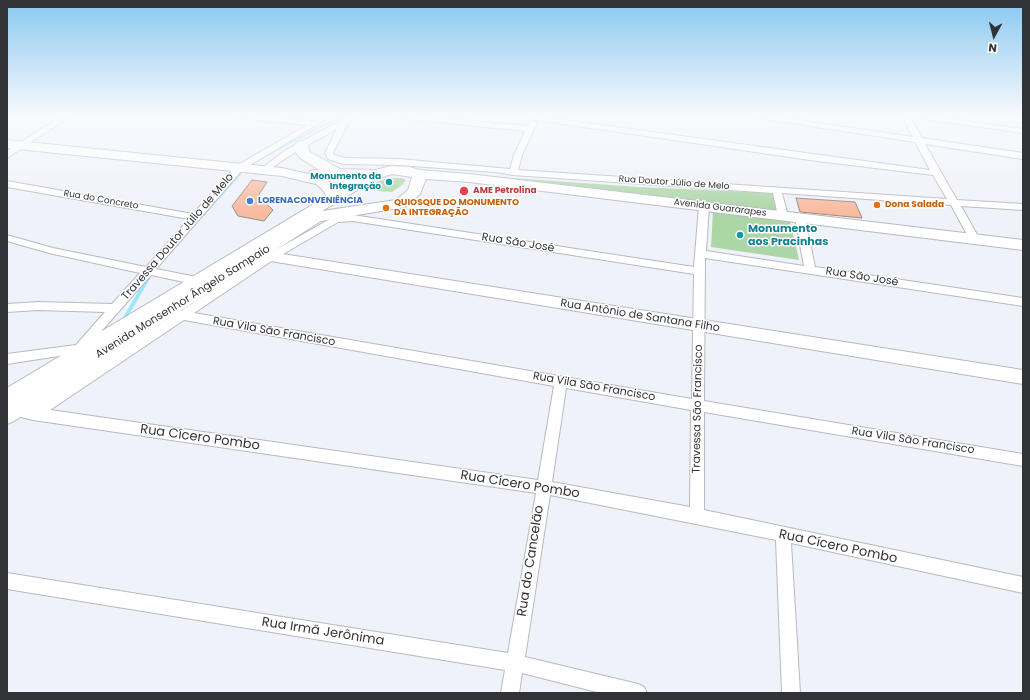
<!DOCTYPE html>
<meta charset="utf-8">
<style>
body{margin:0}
#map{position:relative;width:1030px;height:700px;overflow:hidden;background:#f0f2fa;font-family:Poppins,sans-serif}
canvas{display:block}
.frame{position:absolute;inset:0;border:8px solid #323336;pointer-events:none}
.north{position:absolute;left:974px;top:16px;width:40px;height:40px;-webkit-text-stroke:3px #fff;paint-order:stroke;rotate:187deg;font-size:11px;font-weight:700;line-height:16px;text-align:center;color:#323336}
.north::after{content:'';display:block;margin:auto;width:14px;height:18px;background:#323336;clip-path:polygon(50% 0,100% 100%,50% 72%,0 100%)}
</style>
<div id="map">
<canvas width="1030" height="700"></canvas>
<div class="frame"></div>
<div class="north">N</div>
</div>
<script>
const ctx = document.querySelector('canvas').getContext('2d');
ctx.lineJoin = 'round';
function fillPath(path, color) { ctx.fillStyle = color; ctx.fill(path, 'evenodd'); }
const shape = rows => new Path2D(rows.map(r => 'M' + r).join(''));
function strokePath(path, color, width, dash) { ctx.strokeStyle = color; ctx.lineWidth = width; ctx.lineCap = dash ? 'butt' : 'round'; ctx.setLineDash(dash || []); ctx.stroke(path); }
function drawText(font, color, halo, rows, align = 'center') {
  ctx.font = font + ' Poppins,sans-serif'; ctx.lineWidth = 3; ctx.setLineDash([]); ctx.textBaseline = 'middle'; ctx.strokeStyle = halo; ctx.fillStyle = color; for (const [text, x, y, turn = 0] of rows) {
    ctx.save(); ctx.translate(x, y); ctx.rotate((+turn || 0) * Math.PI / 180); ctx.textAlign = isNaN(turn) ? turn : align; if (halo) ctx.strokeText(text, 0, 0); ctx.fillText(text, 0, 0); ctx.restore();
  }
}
fillPath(shape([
 [498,177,639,187,773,193,778,212],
 [388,178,402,178,406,180,402,185,392,192,378,191,372,188,376,182],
 [713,211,790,221,799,260,711,247]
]), '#acd6a6');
strokePath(shape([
 [257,160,344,115],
 [203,215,240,174]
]), '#9ae6fc', 2.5);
strokePath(shape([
 [123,321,149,277]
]), '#9ae6fc', 3.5);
const building = shape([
 [252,180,267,182,258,196,273,210,264,221,238,216,232,206,252,180],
 [796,198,855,202,862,218,800,212,796,198]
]);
fillPath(building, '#f9bba0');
strokePath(building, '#938b88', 1);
const street = shape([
 [63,115,72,115,7,158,7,151,63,115],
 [224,115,251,115,314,121,324,115,333,115,242,170,156,269,202,278,203,281,202,284,198,285,151,275,90,344,93,348,91,351,7,364,7,354,76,345,105,312,38,310,7,312,7,304,38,302,112,304,140,273,49,253,7,241,7,235,53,248,146,267,189,219,7,187,7,181,193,214,236,166,307,125,228,117,224,115],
 [351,115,360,115,348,123,333,153,334,155,345,158,399,159,510,169,514,155,525,131,387,117,383,115,409,115,527,126,530,121,533,121,537,123,522,155,518,170,947,199,933,175,817,161,536,120,532,118,536,116,930,170,915,142,751,117,747,115,765,115,913,137,901,115,925,115,1023,129,1023,133,910,117,922,138,1023,153,1023,159,925,144,957,200,1023,204,1023,210,961,206,979,238,974,241,970,240,951,205,782,193,788,216,783,219,778,216,773,193,513,175,495,172,399,165,344,164,328,159,325,153,337,129,292,154,266,172,260,172,259,170,286,150,351,115],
 [704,203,709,206,706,251,804,266,795,218,800,215,805,218,815,267,1023,298,1023,306,705,258,704,401,1023,454,1023,466,704,412,704,510,1023,577,1023,593,791,543,800,693,782,693,776,540,550,495,525,657,638,684,644,687,647,693,601,693,522,673,519,693,501,693,505,670,7,589,7,573,508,653,536,493,33,420,9,414,7,410,9,406,14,404,33,407,171,317,161,315,159,312,161,309,165,308,181,311,265,256,330,219,325,214,327,212,333,212,338,216,353,215,694,267,699,206,704,203],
 [353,221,694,274,692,399,194,313,273,260,338,222,353,221],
 [184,320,554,386,538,480,50,410,184,320],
 [566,388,691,410,690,507,552,482,566,388]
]);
const secondary = shape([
 [7,140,282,168,308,174,310,171,314,170,333,172,359,182,360,185,354,189,325,179,334,185,341,198,339,201,334,202,329,201,323,190,316,184,282,176,7,148,7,140],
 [257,250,1023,370,1023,384,252,258,250,255,252,252,257,250]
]);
const primary = shape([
 [302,141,307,142,310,152,340,169,375,170,391,166,410,167,420,170,469,174,1023,240,1023,250,469,182,426,179,420,194,405,207,321,221,171,317,14,421,7,424,7,388,357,178,339,177,324,173,300,158,295,151,295,145,297,142,302,141],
 [392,174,412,177,408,190,396,200,322,211,376,179,392,174]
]);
strokePath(street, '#b8b9c1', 2);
strokePath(secondary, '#b8b9c1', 2);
strokePath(primary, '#b8b9c1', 2);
fillPath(street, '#fff');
fillPath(secondary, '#fff');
fillPath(primary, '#fff');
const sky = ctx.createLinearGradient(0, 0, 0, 213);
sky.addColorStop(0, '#89c8f0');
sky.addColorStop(0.54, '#f8f9fd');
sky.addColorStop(1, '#f8f9fd00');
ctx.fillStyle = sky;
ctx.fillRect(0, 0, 1030, 213);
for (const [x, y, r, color] of [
 [389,182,4,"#0f9aa8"],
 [464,191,5,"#e0444e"],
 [250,201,4,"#3f7fe0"],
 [877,205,4,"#e8710a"],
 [386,208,4,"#e8710a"],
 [740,235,4,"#0f9aa8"]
]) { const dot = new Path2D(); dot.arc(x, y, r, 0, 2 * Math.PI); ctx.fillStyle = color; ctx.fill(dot); strokePath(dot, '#fff', 1.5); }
drawText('bold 9px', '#0d838f', '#fff', [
 ["Monumento da",381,177],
 ["Integração",381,187]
], 'right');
drawText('9px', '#323336', '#fff', [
 ["Rua Doutor Júlio de Melo",674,183,4],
 ["Rua do Concreto",101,200,10],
 ["Avenida Guararapes",720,208,7]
]);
drawText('bold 9px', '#be3a42', '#fff', [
 ["AME Petrolina",473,191]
], 'left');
drawText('bold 9px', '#366cbe', '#fff', [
 ["LORENACONVENIÊNCIA",258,201]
], 'left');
drawText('bold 9px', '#c56008', '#fff', [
 ["QUIOSQUE DO MONUMENTO",394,203],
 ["DA INTEGRAÇÃO",394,213],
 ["Dona Salada",885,205]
], 'left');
drawText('bold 11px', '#0d838f', '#fff', [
 ["Monumento",748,229],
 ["aos Pracinhas",748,242]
], 'left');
drawText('11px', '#323336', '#fff', [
 ["Travessa Doutor Júlio de Melo",178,237,-49],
 ["Rua São José",518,243,9],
 ["Rua São José",862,277,9],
 ["Avenida Monsenhor Ângelo Sampaio",183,302,-32],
 ["Rua Antônio de Santana Filho",640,316,9],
 ["Rua Vila São Francisco",274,332,10],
 ["Rua Vila São Francisco",594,387,10],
 ["Travessa São Francisco",698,409,-89],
 ["Rua Vila São Francisco",913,441,9]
]);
drawText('13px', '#323336', '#fff', [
 ["Rua Cícero Pombo",200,438,8],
 ["Rua Cícero Pombo",520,485,9],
 ["Rua Cícero Pombo",838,547,12],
 ["Rua do Cancelão",531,561,-81],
 ["Rua Irmã Jerônima",323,632,9]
]);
</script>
